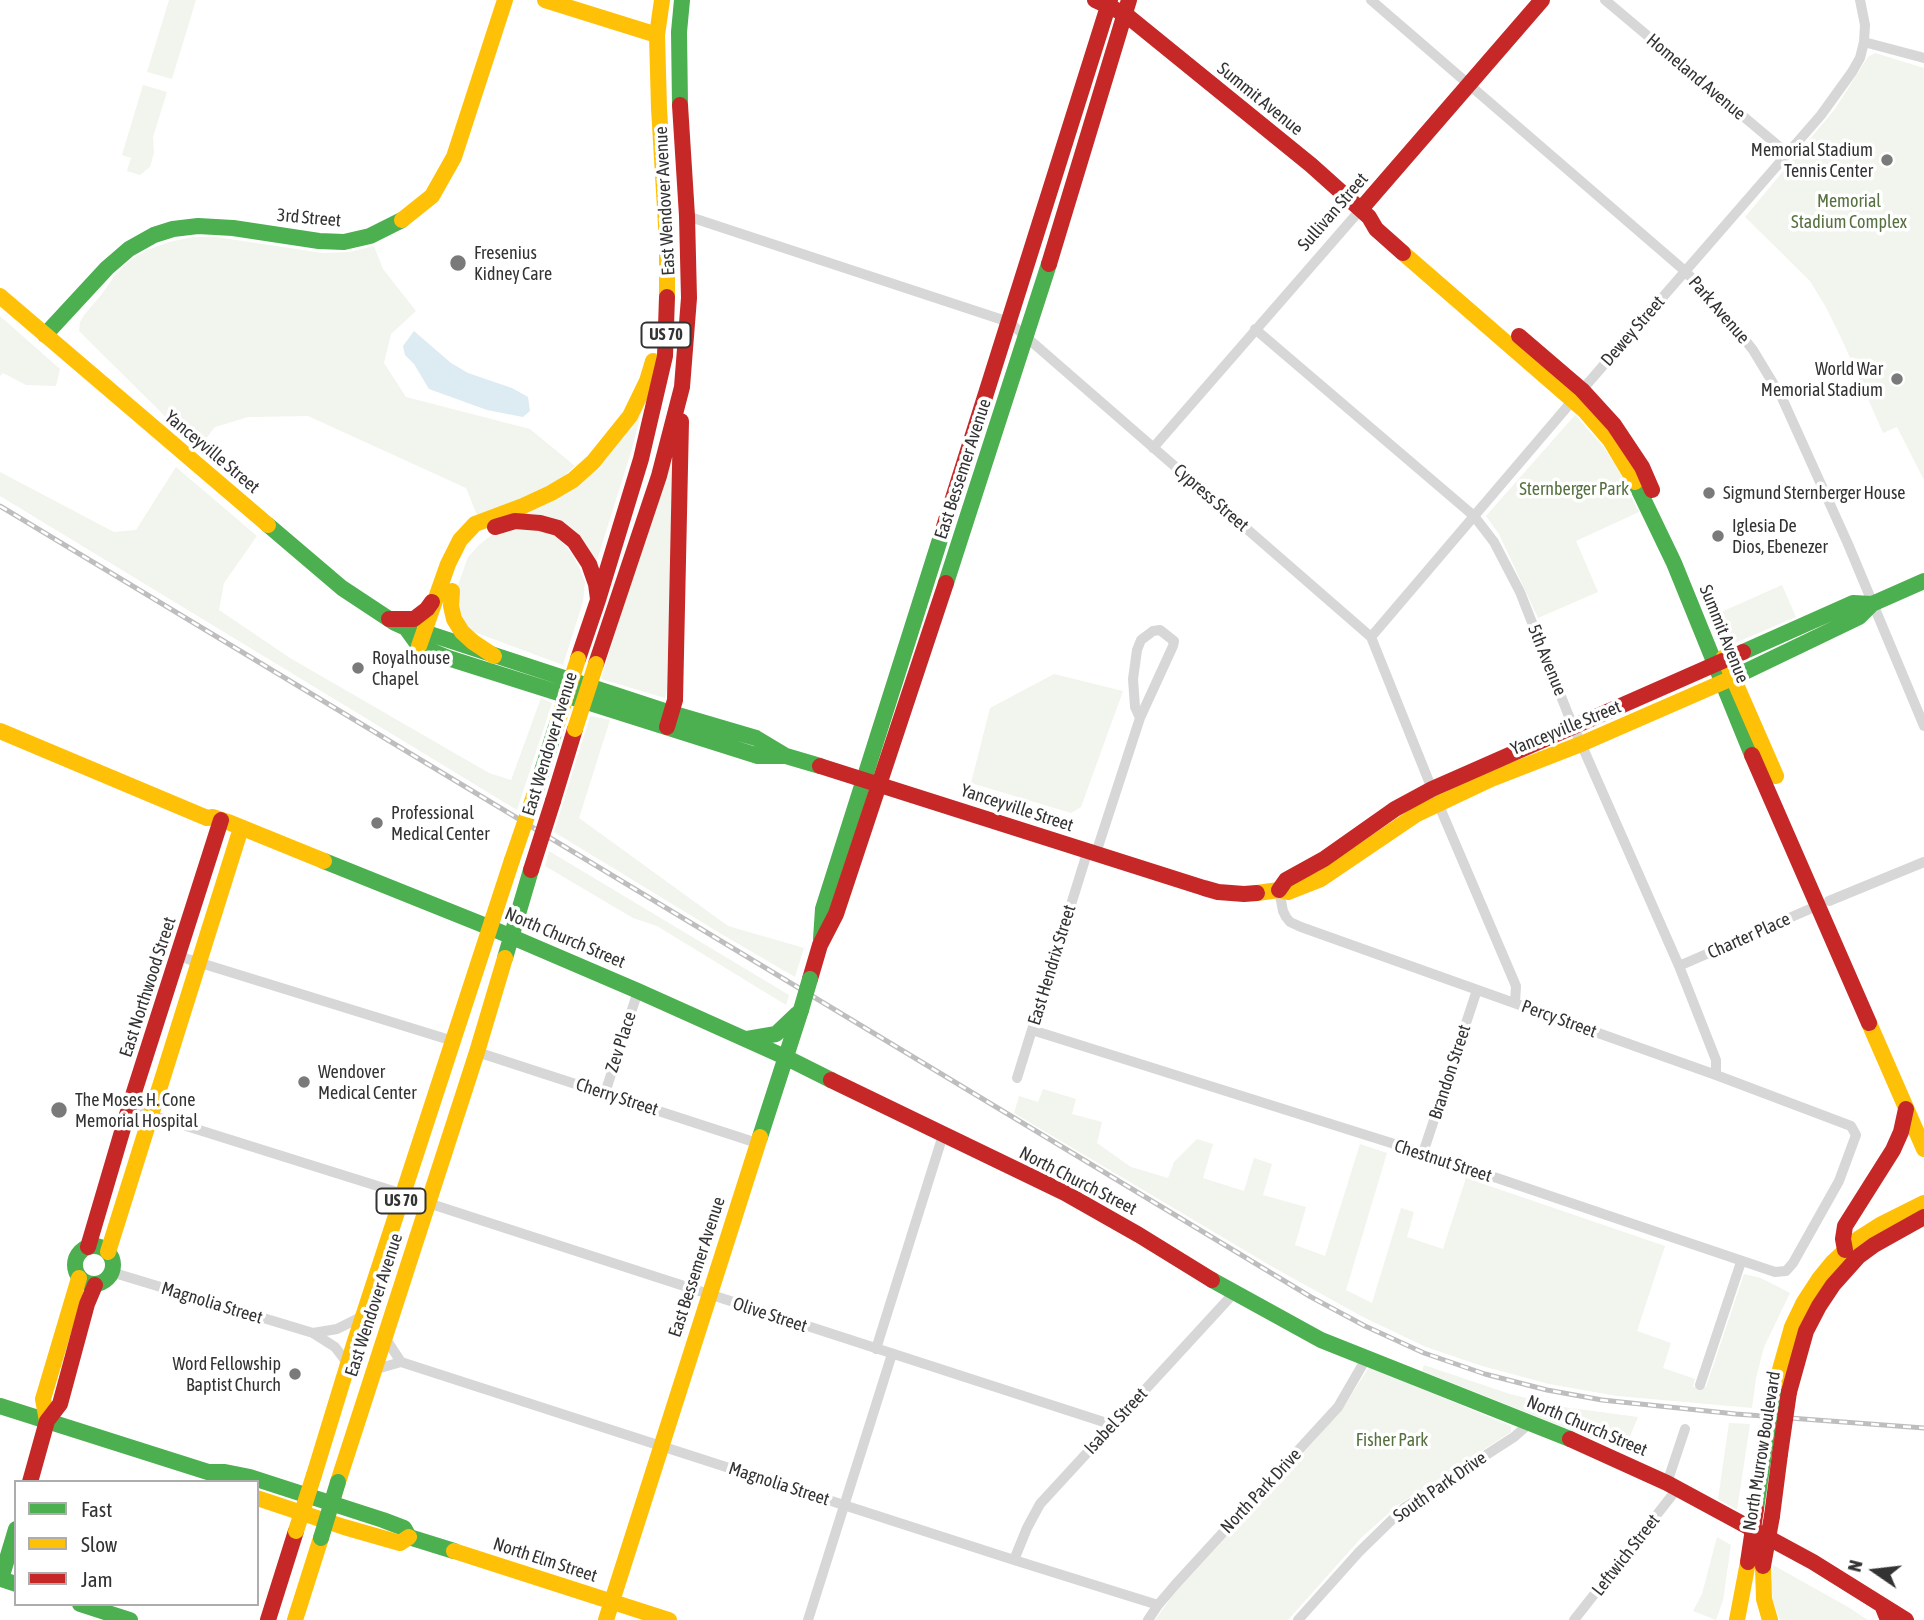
<!DOCTYPE html>
<style>
body{margin:0}
#map{position:relative;width:1924px;height:1620px;overflow:hidden;background:#fff;font-family:"Asap Condensed",sans-serif}
canvas{display:block}
.legend{position:absolute;left:14px;top:1480px;width:245px;height:126px;box-sizing:border-box;background:#fff;border:2px solid #adadad;margin:0;padding:9px 12px;list-style:none;font-size:21px;color:#333}
.legend li{display:flex;align-items:center;gap:14px;height:35px}
.legend b{width:35px;border:2px solid #adadad}
.north{position:absolute;left:1840px;top:1536px;width:70px;height:70px;-webkit-text-stroke:5px #fff;paint-order:stroke;rotate:284deg;font-size:19px;font-weight:700;line-height:28px;text-align:center;color:#333}
.north::after{content:'';display:block;margin:auto;width:24px;height:32px;background:#333;clip-path:polygon(50% 0,100% 100%,50% 72%,0 100%)}
</style>
<div id="map">
<canvas width="1924" height="1620"></canvas>
<ul class="legend">
<li><b style="height:9px;background:#4caf50"></b>Fast</li>
<li><b style="height:9px;background:#ffc107"></b>Slow</li>
<li><b style="height:9px;background:#c62828"></b>Jam</li>
</ul>
<div class="north">N</div>
</div>
<script>
const ctx = document.querySelector('canvas').getContext('2d');
ctx.lineJoin = 'round';
function fillPath(path, color) { ctx.fillStyle = color; ctx.fill(path, 'evenodd'); }
const shape = rows => new Path2D(rows.map(r => 'M' + r).join(''));
function strokePath(path, color, width, dash) { ctx.strokeStyle = color; ctx.lineWidth = width; ctx.lineCap = dash ? 'butt' : 'round'; ctx.setLineDash(dash || []); ctx.stroke(path); }
function drawText(font, color, halo, rows, align = 'center') {
  ctx.font = font + ' "Asap Condensed",sans-serif'; ctx.lineWidth = 7; ctx.setLineDash([]); ctx.textBaseline = 'middle'; ctx.strokeStyle = halo; ctx.fillStyle = color; for (const [text, x, y, turn = 0] of rows) {
    ctx.save(); ctx.translate(x, y); ctx.rotate((+turn || 0) * Math.PI / 180); ctx.textAlign = isNaN(turn) ? turn : align; if (halo) ctx.strokeText(text, 0, 0); ctx.fillText(text, 0, 0); ctx.restore();
  }
}
fillPath(shape([
 [169,0,196,0,172,79,147,72],
 [1875,53,1924,68,1924,480,1897,427,1883,433,1843,342,1827,309,1810,281,1745,217,1835,109,1868,57],
 [143,85,167,92,153,137,154,153,150,167,140,175,127,171,131,158,122,155],
 [193,237,216,237,323,253,349,252,374,246,383,269,416,311,391,334,384,363,406,397,530,429,575,466,558,481,536,494,477,515,466,488,308,416,248,417,215,427,198,449,79,331,80,322,84,315,102,294,115,275,129,261,147,250,169,242],
 [0,316,60,369,56,386,26,385,3,373,0,376],
 [645,398,631,452,594,570,588,557,519,516,538,506],
 [1575,415,1603,446,1617,467,1639,512,1576,541,1598,592,1538,618,1499,534,1486,516],
 [674,444,667,689,665,698,601,679],
 [176,467,257,536,224,583,219,610,290,658,489,773,511,780,541,698,552,703,517,810,0,496,0,472,114,532,136,530],
 [510,528,546,532,561,541,572,554,579,567,585,582,583,602,563,665,469,630,460,617,458,585,468,557,479,545,493,534],
 [1782,585,1796,617,1735,643,1731,642,1719,613],
 [1054,674,1123,691,1081,807,1071,813,971,783,990,708],
 [590,716,610,720,579,818,728,926,804,948,795,977,723,935,554,832],
 [549,851,789,995,786,1005,657,926,633,918,545,866],
 [1043,1089,1076,1099,1072,1114,1102,1122,1097,1143,1131,1167,1168,1178,1174,1162,1197,1139,1213,1144,1203,1178,1244,1191,1254,1158,1272,1164,1263,1195,1306,1207,1295,1245,1325,1256,1360,1144,1387,1153,1346,1290,1372,1303,1401,1208,1414,1212,1407,1237,1443,1249,1466,1178,1665,1246,1637,1331,1671,1343,1663,1368,1695,1379,1693,1387,1706,1387,1744,1274,1761,1278,1790,1293,1764,1347,1756,1378,1752,1408,1617,1396,1549,1384,1482,1366,1426,1347,1363,1317,1271,1266,1014,1113,1019,1096,1038,1102],
 [1424,1365,1510,1394,1563,1407,1638,1417,1624,1451,1422,1371],
 [1369,1367,1511,1426,1511,1432,1398,1505,1361,1538,1288,1620,1155,1620,1173,1595,1317,1438,1348,1400],
 [1729,1423,1750,1424,1737,1510,1718,1499],
 [1717,1537,1731,1545,1723,1600,1716,1620,1693,1611,1702,1594],
 [1773,1565,1848,1607,1868,1620,1780,1620,1773,1601,1771,1585]
]), '#f1f5ed');
fillPath(shape([
 [414,331,451,363,468,373,512,388,528,397,530,411,523,417,487,410,429,389,414,364,405,355,403,346]
]), '#ddebf3');
strokePath(shape([
 [1371,0,1685,271,1720,308,1753,350,1782,398,1848,544,1924,726],
 [1605,0,1788,154],
 [1864,42,1924,58],
 [687,216,1009,322,1371,637,1432,789,1516,986,1515,1003],
 [1255,329,1474,516,1494,542,1520,592,1568,714,1679,966,1716,1060,1716,1075],
 [1582,390,1821,115,1852,72,1860,58,1864,42,1865,25,1860,0],
 [1153,448,1361,209],
 [1160,630,1174,641,1173,646,1140,718,1135,707,1133,679,1137,650,1141,640,1153,631,1160,630],
 [1371,637,1573,400],
 [1096,853,1140,718],
 [1829,901,1924,862],
 [178,956,453,1041],
 [1679,966,1819,905],
 [1032,1030,1423,1153,1775,1272,1786,1271,1793,1263,1839,1181,1856,1135,1851,1126,1716,1075,1301,927,1290,922,1286,917,1283,911,1279,890],
 [477,1052,757,1143],
 [1017,1078,1088,850],
 [605,1093,638,991],
 [129,1108,403,1194],
 [1423,1153,1477,990],
 [428,1203,1113,1425],
 [111,1272,313,1333,335,1347,348,1364],
 [313,1333,337,1329,363,1316],
 [384,1336,401,1362,1014,1560,1158,1605],
 [876,1349,943,1135],
 [373,1370,401,1362],
 [1700,1385,1741,1262],
 [1667,1483,1685,1429],
 [1014,1560,1027,1528,1040,1504,1234,1293],
 [808,1620,892,1354],
 [1148,1620,1158,1605,1175,1585,1338,1407,1367,1357],
 [1298,1620,1359,1552,1404,1508,1514,1437,1530,1423],
 [1574,1620,1677,1489]
]), '#d7d7d7', 10);
strokePath(shape([
 [680,105,679,32,682,0],
 [45,335,107,268,129,249,154,235,173,229,198,226,233,228,319,241,344,242,370,236,402,220],
 [1635,482,1674,563,1752,755],
 [268,525,342,588,395,623,406,628,424,632,671,713,756,738,786,756],
 [946,583,1049,264],
 [406,628,419,646,448,658,758,756,786,756,820,766],
 [1743,652,1853,603,1872,604],
 [1730,679,1859,617,1872,604,1924,581],
 [536,790,557,724],
 [324,861,491,928,638,991,785,1057,831,1080],
 [821,939,823,909,943,530],
 [505,958,531,870],
 [747,1039,776,1034,797,1014],
 [760,1137,801,1010],
 '75 1265a19 19 0 1 1 38 0a19 19 0 1 1-38 0Z',
 [1212,1280,1321,1340,1570,1439],
 [0,1406,208,1472,225,1472,250,1477,383,1520,404,1528,409,1537,454,1551],
 [1756,1509,1764,1454],
 [16,1529,1,1579,16,1584],
 [80,1604,130,1620]
]), '#4caf50', 16);
strokePath(shape([
 [545,0,657,35],
 [662,0,657,35,659,108,667,242,667,297],
 [402,220,432,196,454,157,505,0],
 [1403,253,1585,411,1610,440,1635,482],
 [0,296,268,525],
 [452,591,451,606,454,619,462,632,473,642,494,656],
 [419,646,448,564,460,540,475,524,523,506,551,493,573,480,593,462,630,416,647,381,653,361],
 [1724,657,1776,776],
 [0,731,207,818,213,817,228,822,324,861],
 [1257,893,1279,890,1288,892,1321,879,1417,814,1491,779,1581,744,1730,679],
 [1869,1023,1924,1149],
 [108,1252,241,828],
 [1774,1391,1792,1327,1804,1302,1819,1279,1832,1263,1858,1239,1880,1225,1924,1203],
 [47,1421,43,1399,79,1278],
 [314,1475,355,1341,512,860],
 [338,1482,477,1052,505,958],
 [257,1498,344,1527,400,1543,409,1537],
 [454,1551,669,1620],
 [1763,1566,1764,1599,1770,1620],
 [295,1620,321,1538],
 [606,1620,760,1137],
 [1737,1620,1748,1562]
]), '#ffc107', 16);
strokePath(shape([
 [1095,0,1125,14,1311,165,1369,217,1376,229,1403,253],
 [1361,209,1542,0],
 [1049,264,1129,0],
 [1519,336,1582,390,1614,425,1642,467,1652,490],
 [495,527,515,521,540,523,558,528,574,541,589,564,596,584,598,599],
 [943,530,1110,0],
 [389,619,414,619,427,609,432,602],
 [578,659,598,600,641,459,665,356,667,297],
 [596,664,659,476,682,387,689,298,687,216,680,105],
 [667,727,675,700,681,421],
 [1752,755,1869,1023],
 [820,766,1204,888,1218,892,1244,894,1257,893],
 [553,801,575,729],
 [1279,890,1286,880,1324,859,1395,809,1432,789,1743,652],
 [810,979,820,945,836,914,946,583],
 [831,1080,1065,1193,1139,1235,1212,1280],
 [88,1247,129,1108,221,820],
 [1845,1250,1843,1239,1845,1226,1893,1150,1901,1132,1906,1109],
 [1789,1392,1806,1331,1819,1306,1833,1285,1859,1256,1874,1245,1924,1217],
 [1570,1439,1667,1483,1813,1562,1906,1620],
 [30,1482,47,1421,60,1404,87,1304,95,1285],
 [1772,1516,1780,1454],
 [1882,1605,1888,1620],
 [268,1620,296,1531]
]), '#c62828', 16);
const rail = shape([
 [0,506,1311,1297,1365,1326,1424,1353,1485,1374,1547,1390,1602,1400,1736,1414,1924,1428]
]);
strokePath(rail, '#bebebe', 5);
strokePath(rail, '#fff', 2.5, [8]);
strokePath(shape([
 [801,1010,810,979],
 [1764,1454,1774,1391],
 [321,1538,338,1482]
]), '#4caf50', 16);
strokePath(shape([
 [557,724,578,659],
 [575,729,596,664],
 [512,860,536,790],
 [296,1531,314,1475]
]), '#ffc107', 16);
strokePath(shape([
 [531,870,553,801],
 [1780,1454,1789,1392],
 [1748,1562,1756,1509],
 [1763,1566,1772,1516]
]), '#c62828', 16);
for (const [x, y, r, color] of [
 [1887,160,7,"#7a7a7a"],
 [458,263,9,"#7a7a7a"],
 [1897,379,7,"#7a7a7a"],
 [1709,493,7,"#7a7a7a"],
 [1718,536,7,"#7a7a7a"],
 [358,668,7,"#7a7a7a"],
 [377,823,7,"#7a7a7a"],
 [304,1082,7,"#7a7a7a"],
 [59,1110,9,"#7a7a7a"],
 [295,1374,7,"#7a7a7a"]
]) { const dot = new Path2D(); dot.arc(x, y, r, 0, 2 * Math.PI); ctx.fillStyle = color; ctx.fill(dot); strokePath(dot, '#fff', 2.5); }
for (const [x, y, w] of [
 [666,335,49],
 [401,1201,49]
]) { const box = new Path2D(); box.roundRect(x - w / 2, y - 12.5, w, 25, 5); ctx.fillStyle = '#fff'; ctx.fill(box); strokePath(box, '#333', 2); }
drawText('bold 16px', '#333', null, [
 ["US 70",666,335],
 ["US 70",401,1201]
]);
drawText('18px', '#333', '#fff', [
 ["Homeland Avenue",1696,77,40],
 ["Summit Avenue",1260,99,39],
 ["East Wendover Avenue",665,201,-93],
 ["Sullivan Street",1333,212,-49],
 ["3rd Street",309,218,5],
 ["Park Avenue",1719,310,49],
 ["Dewey Street",1633,331,-49],
 ["Yanceyville Street",212,452,40],
 ["East Bessemer Avenue",963,469,-72],
 ["Cypress Street",1211,498,41],
 ["Summit Avenue",1724,634,68],
 ["5th Avenue",1547,660,68],
 ["Yanceyville Street",1566,728,-22],
 ["East Wendover Avenue",550,744,-73],
 ["Yanceyville Street",1017,808,18],
 ["Charter Place",1749,936,-24],
 ["North Church Street",565,938,23],
 ["East Hendrix Street",1052,965,-73],
 ["East Northwood Street",148,987,-72],
 ["Percy Street",1559,1019,20],
 ["Zev Place",621,1042,-72],
 ["Brandon Street",1450,1072,-72],
 ["Cherry Street",617,1097,18],
 ["Chestnut Street",1443,1161,18],
 ["North Church Street",1078,1181,27],
 ["East Bessemer Avenue",697,1267,-72],
 ["Magnolia Street",212,1303,17],
 ["East Wendover Avenue",374,1305,-72],
 ["Olive Street",770,1315,18],
 ["Isabel Street",1116,1421,-47],
 ["North Church Street",1587,1426,23],
 ["North Murrow Boulevard",1762,1451,-81],
 ["Magnolia Street",779,1484,18],
 ["South Park Drive",1440,1487,-35],
 ["North Park Drive",1261,1491,-47],
 ["Leftwich Street",1626,1555,-52],
 ["North Elm Street",545,1560,18]
]);
drawText('18px', '#333', '#fff', [
 ["Memorial Stadium",1873,150,"right"],
 ["Tennis Center",1873,171,"right"],
 ["Fresenius",474,253],
 ["Kidney Care",474,274],
 ["World War",1883,369,"right"],
 ["Memorial Stadium",1883,390,"right"],
 ["Sigmund Sternberger House",1723,493],
 ["Iglesia De",1732,526],
 ["Dios, Ebenezer",1732,547],
 ["Royalhouse",372,658],
 ["Chapel",372,679],
 ["Professional",391,813],
 ["Medical Center",391,834],
 ["Wendover",318,1072],
 ["Medical Center",318,1093],
 ["The Moses H. Cone",75,1100],
 ["Memorial Hospital",75,1121],
 ["Word Fellowship",281,1364,"right"],
 ["Baptist Church",281,1385,"right"]
], 'left');
drawText('18px', '#56703f', '#fff', [
 ["Memorial",1849,201],
 ["Stadium Complex",1849,222],
 ["Sternberger Park",1574,489],
 ["Fisher Park",1392,1440]
]);
</script>
